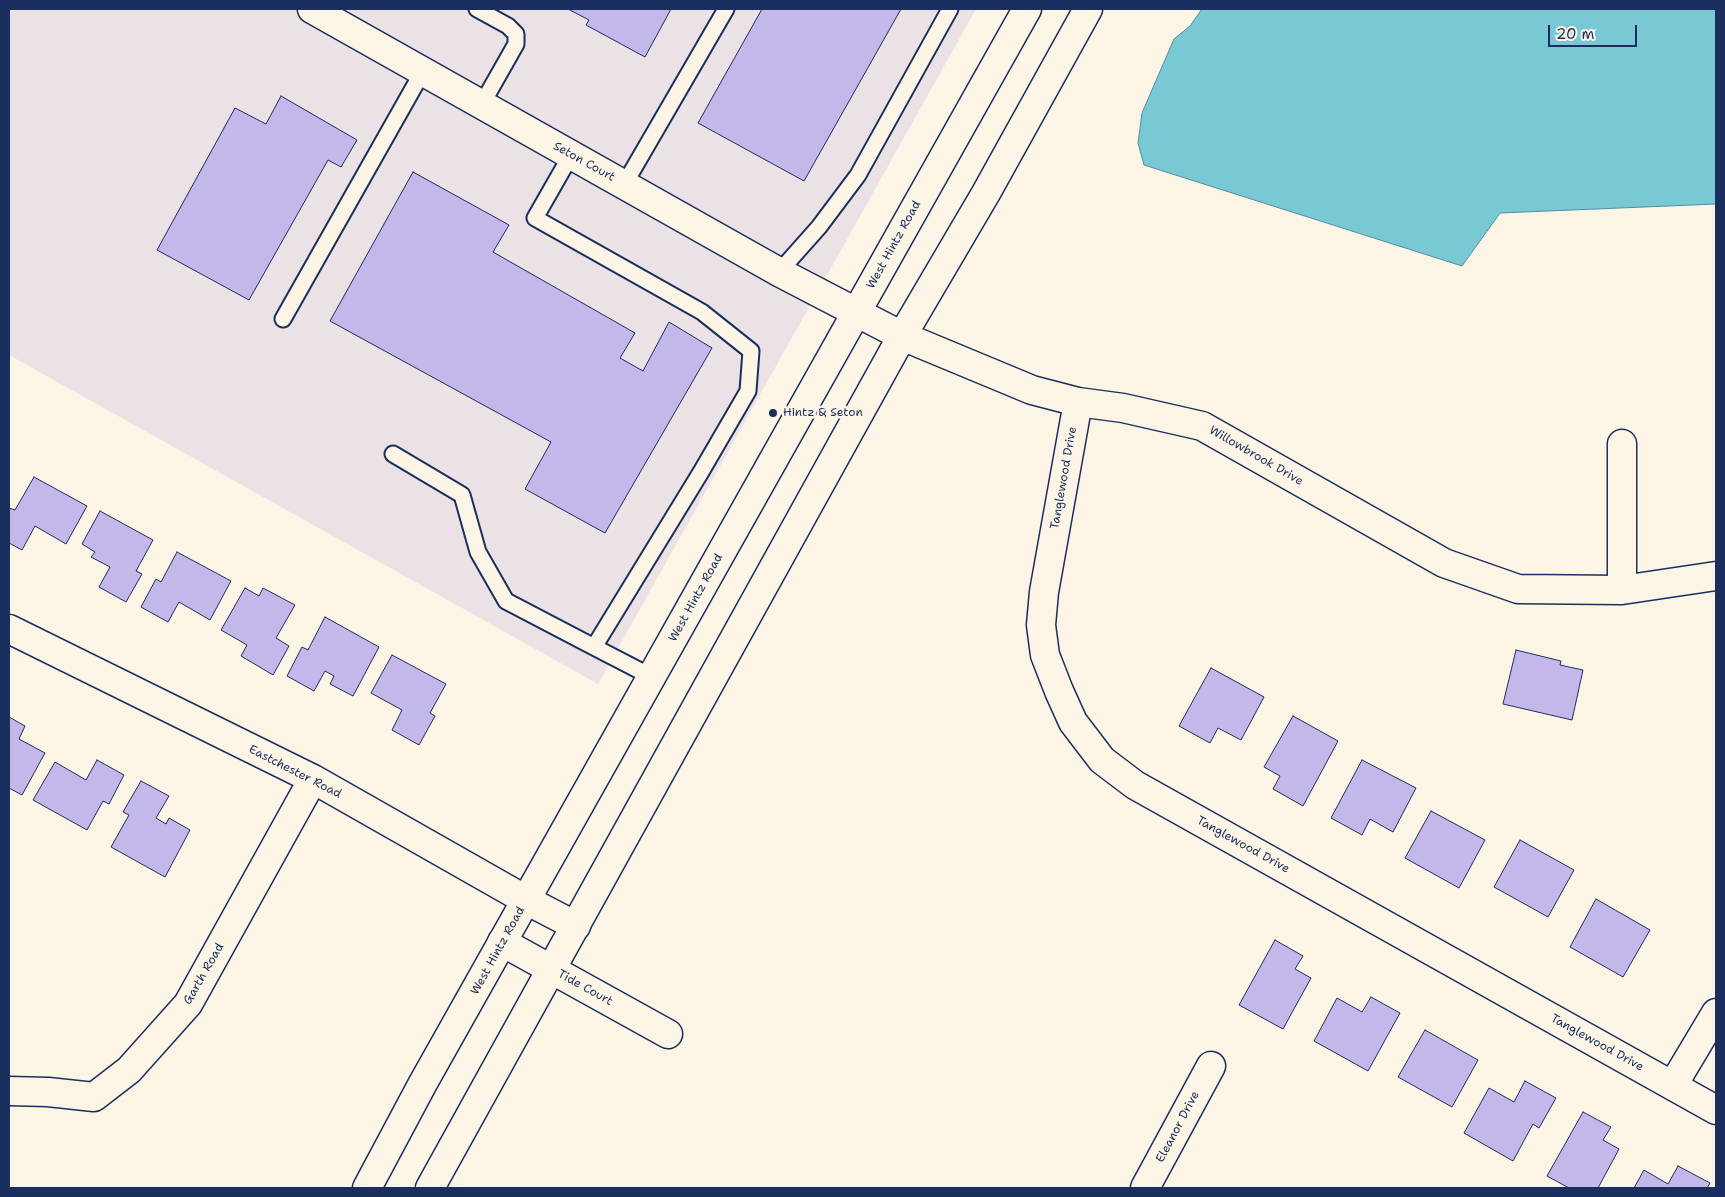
<!DOCTYPE html>
<style>
body{margin:0}
#map{position:relative;width:1725px;height:1197px;overflow:hidden;background:#fcf5e5;font-family:"Shantell Sans",sans-serif}
canvas{display:block}
.frame{position:absolute;inset:0;border:10px solid #1b2f5e;pointer-events:none}
.scale{position:absolute;left:1548px;top:25px;width:89px;height:22px;box-sizing:border-box;border:2px solid #1b2f5e;border-top:0;padding-left:6px;font-size:15px;line-height:18px;white-space:nowrap;color:#1b2f5e;-webkit-text-stroke:4px #fcf5e5;paint-order:stroke}
</style>
<div id="map">
<canvas width="1725" height="1197"></canvas>
<div class="frame"></div>
<div class="scale">20 m</div>
</div>
<script>
const ctx = document.querySelector('canvas').getContext('2d');
ctx.lineJoin = 'round';
function fillPath(path, color) { ctx.fillStyle = color; ctx.fill(path, 'evenodd'); }
const shape = rows => new Path2D(rows.map(r => 'M' + r).join(''));
function strokePath(path, color, width, dash) { ctx.strokeStyle = color; ctx.lineWidth = width; ctx.lineCap = dash ? 'butt' : 'round'; ctx.setLineDash(dash || []); ctx.stroke(path); }
function drawText(font, color, halo, rows, align = 'center') {
  ctx.font = font + ' "Shantell Sans",sans-serif'; ctx.lineWidth = 5; ctx.setLineDash([]); ctx.textBaseline = 'middle'; ctx.strokeStyle = halo; ctx.fillStyle = color; for (const [text, x, y, turn = 0] of rows) {
    ctx.save(); ctx.translate(x, y); ctx.rotate((+turn || 0) * Math.PI / 180); ctx.textAlign = isNaN(turn) ? turn : align; if (halo) ctx.strokeText(text, 0, 0); ctx.fillText(text, 0, 0); ctx.restore();
  }
}
fillPath(shape([
 [9,9,976,9,598,684,9,355]
]), '#ebe2e6');
const water = shape([
 [1202,9,1716,9,1716,204,1500,213,1462,266,1144,165,1138,143,1142,113,1174,39,1190,26,1202,9]
]);
fillPath(water, '#79c9d5');
strokePath(water, '#538ba5', 1);
const building = shape([
 [568,9,671,9,645,57,586,25,589,20,568,9],
 [762,9,901,9,804,181,698,123,762,9],
 [281,96,357,140,341,167,328,160,249,300,157,250,235,108,266,124,281,96],
 [413,172,509,225,493,252,635,333,620,358,643,371,669,322,712,348,605,533,525,489,551,442,330,321,413,172],
 [34,477,87,506,66,544,35,526,22,550,9,543,9,508,15,510,34,477],
 [100,511,153,540,136,571,142,574,126,602,99,587,110,567,91,557,95,552,82,544,100,511],
 [177,552,231,581,210,620,179,602,168,622,141,607,156,579,161,582,177,552],
 [245,588,259,596,263,588,295,605,276,638,289,646,273,675,241,656,247,645,221,630,245,588],
 [325,617,379,647,353,696,330,684,334,676,325,671,314,691,287,676,302,647,308,650,325,617],
 [1516,650,1561,661,1560,665,1583,670,1572,720,1503,704,1516,650],
 [392,655,446,684,430,713,435,716,419,745,392,730,402,710,371,693,392,655],
 [1211,668,1264,697,1241,740,1218,728,1210,743,1179,726,1211,668],
 [1293,716,1338,741,1303,806,1273,789,1280,776,1264,767,1293,716],
 [9,717,25,726,19,739,45,753,22,795,9,788,9,717],
 [97,760,124,775,109,804,103,801,87,830,33,800,55,762,86,780,97,760],
 [1362,760,1416,788,1393,832,1370,819,1362,835,1331,818,1362,760],
 [141,781,169,796,156,818,166,824,169,818,190,830,165,877,111,847,129,815,123,812,141,781],
 [1431,811,1485,840,1459,888,1405,858,1431,811],
 [1520,840,1574,870,1548,917,1494,887,1520,840],
 [1596,899,1650,930,1623,977,1570,947,1596,899],
 [1275,940,1303,956,1295,969,1311,978,1283,1029,1239,1005,1275,940],
 [1371,997,1400,1013,1368,1071,1314,1041,1337,998,1362,1012,1371,997],
 [1425,1030,1478,1060,1452,1107,1398,1077,1425,1030],
 [1525,1081,1556,1098,1539,1128,1533,1124,1513,1161,1464,1133,1489,1088,1514,1102,1525,1081],
 [1583,1112,1611,1127,1603,1140,1619,1149,1598,1188,1569,1188,1547,1176,1583,1112],
 [1678,1166,1710,1183,1707,1188,1634,1188,1644,1170,1668,1184,1678,1166]
]);
fillPath(building, '#c4b7e9');
strokePath(building, '#1b2f5e', 1);
const service = shape([
 [477,9,508,26,516,34,516,44,482,104],
 [571,155,535,218,702,312,751,351,748,391,701,472,594,647,652,677],
 [624,185,726,9],
 [779,272,819,227,858,175,950,9],
 [283,319,423,71],
 [393,454,462,495,478,552,506,601,594,647]
]);
const minor = shape([
 [312,9,779,272,902,336,1032,390,1078,402,1123,408,1202,426,1444,563,1518,589,1622,590,1716,576],
 [1078,402,1044,592,1041,625,1045,655,1059,691,1073,722,1102,760,1135,785,1716,1110],
 [1622,590,1622,444],
 [9,629,313,779,526,900,576,926],
 [502,942,668,1034],
 [1673,1085,1716,1013],
 [9,1091,48,1092,94,1097,129,1070,188,1004,313,779],
 [1145,1188,1211,1066]
]);
const secondary = shape([
 [367,1188,423,1083,1027,9],
 [430,1188,902,336,986,193,1088,9]
]);
strokePath(service, '#1b2f5e', 19);
strokePath(minor, '#1b2f5e', 31);
strokePath(secondary, '#1b2f5e', 31);
strokePath(service, '#fcf5e5', 15);
strokePath(minor, '#fcf5e5', 28);
strokePath(secondary, '#fcf5e5', 28);
for (const [x, y, r, color] of [
 [773,413,5,"#1b2f5e"]
]) { const dot = new Path2D(); dot.arc(x, y, r, 0, 2 * Math.PI); ctx.fillStyle = color; ctx.fill(dot); strokePath(dot, '#fcf5e5', 2); }
drawText('12px', '#1b2f5e', '#fcf5e5', [
 ["Seton Court",584,162,29],
 ["West Hintz Road",894,245,-61],
 ["Willowbrook Drive",1256,456,30],
 ["Tanglewood Drive",1064,478,-80],
 ["West Hintz Road",696,598,-61],
 ["Eastchester Road",295,772,27],
 ["Tanglewood Drive",1243,845,29],
 ["West Hintz Road",498,951,-61],
 ["Garth Road",204,974,-60],
 ["Tide Court",585,988,29],
 ["Tanglewood Drive",1597,1043,29],
 ["Eleanor Drive",1178,1127,-62]
]);
drawText('12px', '#1b2f5e', '#fcf5e5', [
 ["Hintz & Seton",783,413]
], 'left');
</script>
